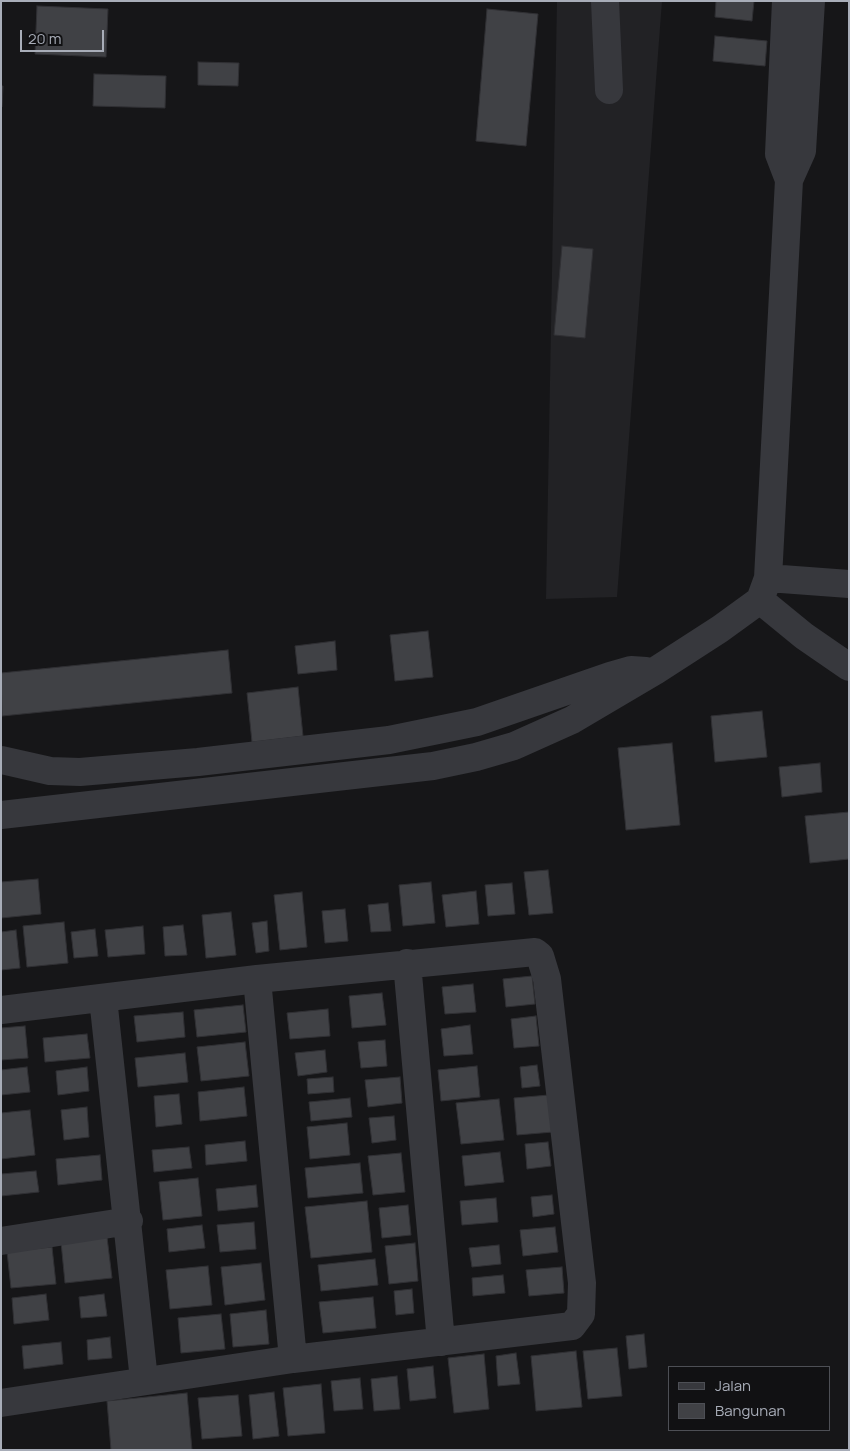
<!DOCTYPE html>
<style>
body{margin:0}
#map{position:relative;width:850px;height:1451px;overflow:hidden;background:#161618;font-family:Manrope,sans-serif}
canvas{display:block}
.frame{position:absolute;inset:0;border:2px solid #a8adb8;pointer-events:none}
.legend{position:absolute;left:668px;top:1366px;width:162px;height:65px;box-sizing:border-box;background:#111113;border:1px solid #4d4f55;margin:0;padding:6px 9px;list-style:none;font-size:15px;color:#a8adb8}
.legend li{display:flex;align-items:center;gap:10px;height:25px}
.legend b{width:25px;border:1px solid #4d4f55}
.scale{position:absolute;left:20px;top:30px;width:84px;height:22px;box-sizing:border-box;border:2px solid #a8adb8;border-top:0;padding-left:6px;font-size:15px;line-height:18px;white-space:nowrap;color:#a8adb8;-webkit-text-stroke:4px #111113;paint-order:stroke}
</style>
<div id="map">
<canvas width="850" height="1451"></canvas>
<div class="frame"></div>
<ul class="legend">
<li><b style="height:6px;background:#37383d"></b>Jalan</li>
<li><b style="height:14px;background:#404145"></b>Bangunan</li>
</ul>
<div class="scale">20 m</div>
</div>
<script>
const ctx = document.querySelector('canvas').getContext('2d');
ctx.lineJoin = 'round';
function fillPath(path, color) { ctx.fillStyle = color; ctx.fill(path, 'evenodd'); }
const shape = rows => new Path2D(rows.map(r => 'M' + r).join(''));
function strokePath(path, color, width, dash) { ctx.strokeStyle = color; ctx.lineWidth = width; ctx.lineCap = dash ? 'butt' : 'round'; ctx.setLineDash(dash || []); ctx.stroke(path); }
fillPath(shape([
 [557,1,662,1,617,597,546,599]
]), '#222225');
const building = shape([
 [716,1,754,1,752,21,715,17,716,1],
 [37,6,108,9,106,57,35,54,37,6],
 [487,9,538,14,526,146,476,141,487,9],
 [715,36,767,41,765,66,713,61,715,36],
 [198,62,239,63,238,86,198,85,198,62],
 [94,74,166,76,165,108,93,106,94,74],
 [1,86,3,86,2,107,1,107,1,86],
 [562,246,593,249,585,338,554,335,562,246],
 [428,631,433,677,395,681,390,635,428,631],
 [335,641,337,670,298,674,295,646,335,641],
 [228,650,232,693,2,716,1,673,228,650],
 [298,687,303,736,252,742,247,693,298,687],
 [762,711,767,757,715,762,711,716,762,711],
 [672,743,680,825,626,830,618,748,672,743],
 [820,763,822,792,782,797,779,767,820,763],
 [849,812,849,859,810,863,805,816,849,812],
 [548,870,553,913,529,915,524,872,548,870],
 [38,879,41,914,1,918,1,882,38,879],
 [431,882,435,923,403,926,399,885,431,882],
 [512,883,515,914,488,916,485,885,512,883],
 [476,891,479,924,446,927,442,895,476,891],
 [302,892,307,947,280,950,274,895,302,892],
 [388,903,391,931,371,932,368,905,388,903],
 [345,909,348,941,325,943,322,911,345,909],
 [231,912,236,955,206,958,202,915,231,912],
 [267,921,269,951,256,953,252,923,267,921],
 [64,922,68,963,27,967,23,926,64,922],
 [183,925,187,955,165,956,163,927,183,925],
 [143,926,145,954,108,957,105,930,143,926],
 [95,929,98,956,74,958,71,932,95,929],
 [16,930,20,968,1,970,1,932,16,930],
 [532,976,535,1004,506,1007,503,979,532,976],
 [473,984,476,1012,445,1014,442,987,473,984],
 [382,993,386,1025,352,1028,349,996,382,993],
 [243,1005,246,1032,197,1037,194,1010,243,1005],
 [328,1009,330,1036,290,1039,287,1013,328,1009],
 [183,1012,185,1037,137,1042,134,1016,183,1012],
 [536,1016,539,1046,514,1048,511,1019,536,1016],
 [470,1025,473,1054,444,1056,441,1029,470,1025],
 [25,1026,28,1058,1,1060,1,1028,25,1026],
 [87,1034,90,1058,45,1062,43,1038,87,1034],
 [385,1040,387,1066,361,1068,358,1042,385,1040],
 [245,1042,249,1076,201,1081,197,1047,245,1042],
 [325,1050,327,1072,298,1076,295,1053,325,1050],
 [185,1053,188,1082,138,1087,135,1058,185,1053],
 [537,1065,540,1086,522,1088,520,1067,537,1065],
 [477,1066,480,1097,441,1101,438,1070,477,1066],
 [27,1067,30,1092,1,1095,1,1070,27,1067],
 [87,1067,89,1091,58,1095,56,1071,87,1067],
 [333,1077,334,1092,308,1094,307,1079,333,1077],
 [400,1077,402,1103,368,1107,365,1080,400,1077],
 [244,1087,247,1116,200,1121,198,1092,244,1087],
 [179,1094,182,1124,156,1127,154,1096,179,1094],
 [549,1095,553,1132,517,1135,514,1098,549,1095],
 [350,1098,352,1117,311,1121,309,1102,350,1098],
 [499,1099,504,1140,461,1144,456,1103,499,1099],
 [87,1107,89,1137,64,1140,61,1110,87,1107],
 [30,1110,35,1155,1,1159,1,1113,30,1110],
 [394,1116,396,1140,372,1143,369,1118,394,1116],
 [347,1123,350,1155,310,1159,307,1127,347,1123],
 [245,1141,247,1161,206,1165,205,1145,245,1141],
 [548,1142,551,1166,527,1169,525,1144,548,1142],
 [189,1147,192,1168,154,1172,152,1150,189,1147],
 [500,1152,504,1182,465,1186,462,1156,500,1152],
 [401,1153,405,1192,373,1195,368,1156,401,1153],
 [100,1155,102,1180,58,1185,56,1159,100,1155],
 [360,1163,363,1193,308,1198,305,1168,360,1163],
 [36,1171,39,1192,1,1196,1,1174,36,1171],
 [198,1178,202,1216,163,1220,159,1182,198,1178],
 [256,1185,258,1207,218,1211,216,1189,256,1185],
 [552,1195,554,1214,533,1217,531,1197,552,1195],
 [496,1198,498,1222,462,1225,460,1201,496,1198],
 [367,1201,372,1252,311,1258,305,1207,367,1201],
 [408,1205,411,1235,382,1238,379,1208,408,1205],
 [254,1222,256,1249,220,1252,217,1225,254,1222],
 [202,1225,205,1248,169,1252,167,1229,202,1225],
 [555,1227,558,1252,523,1256,520,1230,555,1227],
 [107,1237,112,1278,65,1283,61,1242,107,1237],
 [415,1243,418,1281,389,1284,385,1246,415,1243],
 [499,1245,501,1264,472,1267,469,1248,499,1245],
 [52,1247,56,1284,11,1288,7,1252,52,1247],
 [375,1259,378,1285,321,1291,318,1265,375,1259],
 [261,1263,265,1300,225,1305,221,1267,261,1263],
 [208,1266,212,1305,170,1309,166,1270,208,1266],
 [562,1267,564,1293,529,1296,526,1270,562,1267],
 [503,1275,505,1293,473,1296,472,1278,503,1275],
 [412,1289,414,1313,396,1315,394,1291,412,1289],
 [46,1294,49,1320,14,1324,12,1298,46,1294],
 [104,1294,107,1316,81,1318,79,1297,104,1294],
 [373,1297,376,1328,323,1333,319,1302,373,1297],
 [266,1310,269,1344,233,1347,230,1314,266,1310],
 [221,1314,225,1349,181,1353,178,1318,221,1314],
 [644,1334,647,1367,629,1369,626,1336,644,1334],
 [110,1337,112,1358,88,1360,87,1340,110,1337],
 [61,1342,63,1364,24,1369,22,1346,61,1342],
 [617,1348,622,1396,588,1399,583,1351,617,1348],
 [576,1351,582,1407,536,1411,531,1356,576,1351],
 [516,1353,520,1384,498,1386,496,1356,516,1353],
 [484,1354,489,1409,454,1413,448,1358,484,1354],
 [433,1366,436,1398,410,1401,407,1369,433,1366],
 [397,1376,400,1409,374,1411,371,1379,397,1376],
 [360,1378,363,1409,334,1411,331,1381,360,1378],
 [321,1384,325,1433,288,1436,283,1388,321,1384],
 [274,1392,279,1436,253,1439,249,1395,274,1392],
 [187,1393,192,1450,111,1450,107,1401,187,1393],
 [238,1395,242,1436,202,1439,198,1398,238,1395]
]);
fillPath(building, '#404145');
strokePath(building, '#303034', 1);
strokePath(shape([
 [605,1,609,90],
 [786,1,779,154,789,180,802,151,811,1],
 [768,578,849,584],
 [760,600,804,636,849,667],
 [1,760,50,771,80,772,198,762,389,740,477,722,610,676,631,670,646,671],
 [1,815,433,766,476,757,514,746,572,720,655,671,720,629,760,600,768,578,789,180],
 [407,963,441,1342],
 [257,979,293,1359],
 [103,998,144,1380],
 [1,1010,257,979,535,952,540,956,547,979,582,1283,581,1314,572,1326,293,1359,1,1403],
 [1,1241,129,1221]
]), '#37383d', 28);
</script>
